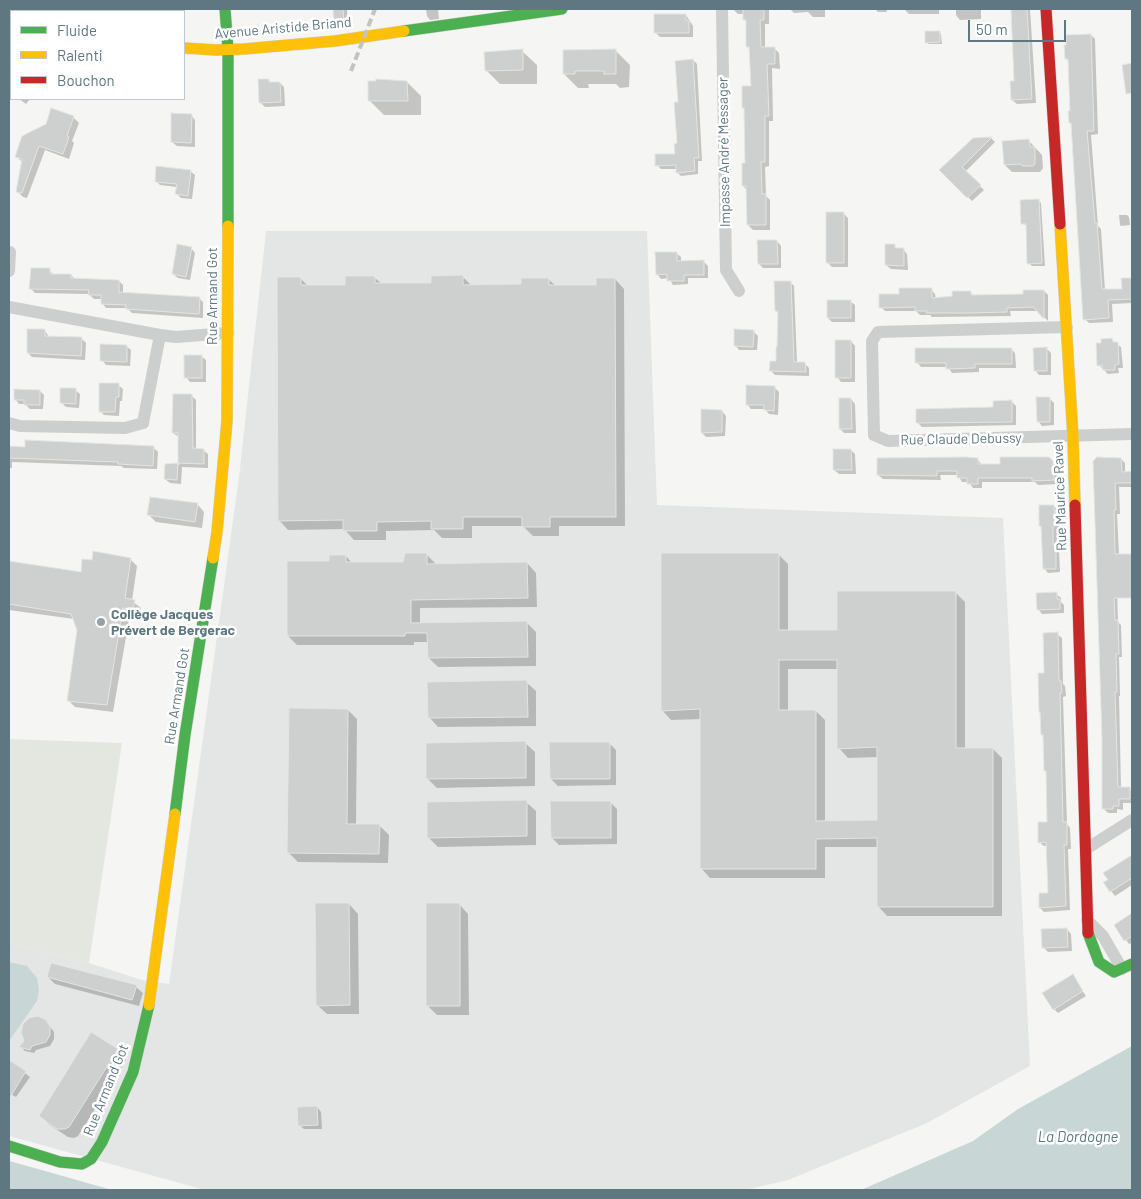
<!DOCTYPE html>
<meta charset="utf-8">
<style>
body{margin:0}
#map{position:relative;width:1141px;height:1199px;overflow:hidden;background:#f5f5f3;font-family:Barlow,sans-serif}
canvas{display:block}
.frame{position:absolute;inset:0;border:10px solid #5e7781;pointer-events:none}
.legend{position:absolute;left:10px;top:10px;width:175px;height:90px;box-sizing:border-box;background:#fff;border:1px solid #bfc9cd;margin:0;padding:6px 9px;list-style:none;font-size:15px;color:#5e7781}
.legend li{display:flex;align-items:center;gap:10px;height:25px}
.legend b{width:25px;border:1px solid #bfc9cd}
.scale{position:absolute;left:968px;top:20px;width:98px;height:22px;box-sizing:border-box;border:2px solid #5e7781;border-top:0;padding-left:6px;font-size:15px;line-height:18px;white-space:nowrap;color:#5e7781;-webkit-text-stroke:4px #fff;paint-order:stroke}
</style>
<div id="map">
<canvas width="1141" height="1199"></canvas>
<div class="frame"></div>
<ul class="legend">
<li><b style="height:6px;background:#4caf50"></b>Fluide</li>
<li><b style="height:6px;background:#ffc107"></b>Ralenti</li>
<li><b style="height:6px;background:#c62828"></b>Bouchon</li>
</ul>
<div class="scale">50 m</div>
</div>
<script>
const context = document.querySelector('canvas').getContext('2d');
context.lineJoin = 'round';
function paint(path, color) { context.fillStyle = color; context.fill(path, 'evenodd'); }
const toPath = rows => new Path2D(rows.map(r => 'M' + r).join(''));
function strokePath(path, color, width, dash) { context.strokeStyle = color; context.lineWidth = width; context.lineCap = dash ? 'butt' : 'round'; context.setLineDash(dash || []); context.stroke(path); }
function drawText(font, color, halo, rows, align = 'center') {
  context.font = font + ' Barlow,sans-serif'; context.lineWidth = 5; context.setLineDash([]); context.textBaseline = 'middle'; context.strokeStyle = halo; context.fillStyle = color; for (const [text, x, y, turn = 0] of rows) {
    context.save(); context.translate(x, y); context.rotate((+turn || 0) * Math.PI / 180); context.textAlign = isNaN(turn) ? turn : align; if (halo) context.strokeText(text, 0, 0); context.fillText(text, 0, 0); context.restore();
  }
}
paint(toPath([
 [266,231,647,231,657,505,1003,518,1030,1066,927,1123,788,1180,745,1190,205,1190,9,1136,9,943,89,963,142,980,169,984,239,477]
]), '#e4e6e6');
paint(toPath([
 [9,739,122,743,89,963,9,943]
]), '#e4e7e0');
paint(toPath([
 [9,962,27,966,37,978,39,990,37,1001,9,1041],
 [1132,1046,1132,1190,861,1190,973,1141,1018,1109],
 [9,1161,38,1169,112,1190,9,1190]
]), '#c9d6d6');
paint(toPath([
 [334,9,347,9,348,29,339,30,335,26],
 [426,9,438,9,439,19,430,20,427,16],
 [733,9,769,9,769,24,765,24,765,48,774,48,779,53,780,69,772,68,773,121,769,121,769,166,765,167,766,196,770,200,770,230,753,230,748,225,747,190,743,186,752,88,751,50,748,46,748,23,745,19,744,14,738,14],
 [790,9,825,9,825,17,813,17,808,12,794,13],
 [875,9,886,9,887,12,878,12],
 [904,9,939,9,939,14,909,14],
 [956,9,981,9,981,19,960,20,956,15],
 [1012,9,1030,9,1036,103,1017,104,1012,100,1016,82],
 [686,15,693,26,693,37,660,37,655,32],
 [939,32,941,34,942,44,928,44,927,42],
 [1091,35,1095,39,1098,134,1091,135,1098,226,1101,229,1105,291,1123,291,1123,279,1132,279,1132,303,1112,304,1113,322,1089,323,1085,319,1073,126,1070,123,1069,62,1066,58],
 [522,51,537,65,537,84,500,84,486,70],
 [616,51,630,65,629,87,620,88,616,84,588,84,589,88,578,88,564,74],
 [693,60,697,64,702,161,698,161,698,174,681,176,677,172,677,169,661,169,657,165,676,155,678,144,679,103],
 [268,80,271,83,280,83,284,87,285,106,265,107,260,102],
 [9,81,11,82,11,93,9,91],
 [407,82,421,96,421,115,384,115,370,101],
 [19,99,30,99,26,104],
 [191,115,195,120,195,147,177,146,172,142],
 [73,117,79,123,72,141,74,143,69,159,45,150,27,198,23,197,17,191,23,163,17,157],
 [991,138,995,142,965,172,984,190,972,201,941,170,974,139],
 [1029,141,1042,155,1043,168,1040,172,1012,172,1005,165],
 [190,171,195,175,192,199,181,198,177,194,177,187,160,185,156,181],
 [1038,200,1041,203,1045,266,1032,266,1029,263,1027,226,1022,223],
 [844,214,848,218,848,267,832,267,827,262],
 [1119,215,1127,215,1129,217,1130,225,1121,226,1120,225],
 [777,241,781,246,781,268,763,268,759,264],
 [894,246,898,249,903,249,907,254,908,270,891,269,886,265],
 [191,248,195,253,190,280,178,278,173,274],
 [676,253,681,257,681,262,703,261,708,266,708,278,688,278,688,284,673,285,669,278,661,279,657,274],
 [49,270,54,275,71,275,75,279,119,281,123,285,123,294,199,298,203,302,203,318,132,313,127,308,106,308,102,303,102,299,94,299,89,294,35,293,31,289],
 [463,277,472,286,522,286,548,279,556,286,598,286,615,279,624,289,625,526,559,526,559,536,533,536,523,526,472,526,472,538,442,538,434,530,386,531,386,540,354,540,344,529,288,530,279,520,300,278,308,286,346,286,375,278,382,284,432,284],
 [790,282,794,286,797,363,805,364,809,368,809,376,775,375,771,371,777,362,779,314,776,311],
 [931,289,935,294,936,299,953,298,970,292,974,296,1025,296,1044,291,1048,295,1048,321,1038,311,1010,311,1011,316,932,317,930,315,920,315,916,311,885,311,881,307,900,296],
 [850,301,855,305,855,322,832,322,828,318],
 [45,331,49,337,82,339,86,343,85,360,32,357,28,353],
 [753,331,758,336,757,350,739,350,735,345],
 [1112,340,1121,347,1123,368,1118,368,1119,373,1108,374,1099,365],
 [851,341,855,346,855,382,841,382,837,377],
 [126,346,131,350,130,366,106,365,102,360],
 [1011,349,1015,353,1016,368,979,368,979,372,952,373,948,367,921,367,917,362],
 [1047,349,1051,353,1051,375,1039,375,1035,370],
 [201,356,206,360,206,382,190,382,186,377],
 [118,385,123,389,122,401,120,401,119,416,104,415,100,411],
 [774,387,779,392,778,415,769,414,765,409,751,409,747,404],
 [75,390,80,394,79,408,66,407,61,402],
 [40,391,44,395,43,409,30,409,25,404,19,404,15,399],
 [192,396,196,400,196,450,203,450,208,454,208,468,182,467,181,484,170,483,165,479,166,465,179,465,179,437,173,433],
 [851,399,855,404,856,433,844,433,840,429],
 [1050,399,1054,403,1054,425,1042,426,1038,421],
 [1012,402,1016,406,1016,425,922,427,917,422,994,408],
 [722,411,726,416,725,436,706,437,702,433],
 [9,447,153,447,158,452,157,469,124,468,121,466,12,462,12,468,9,468],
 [851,450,855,454,856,474,839,474,834,470],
 [977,459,982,465,1001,465,1048,459,1057,467,1058,484,1038,485,1035,482,982,482,982,488,973,488,969,482,962,482,958,475,940,475,941,480,883,479,878,475],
 [1121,459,1125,463,1125,473,1132,472,1132,487,1119,487,1120,514,1117,514,1119,555,1117,587,1118,622,1121,625,1122,657,1119,657,1120,696,1119,696,1121,788,1129,788,1132,791,1132,803,1123,803,1123,810,1117,809,1117,813,1108,813,1104,809,1104,739,1094,461],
 [198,505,204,512,202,528,156,522,149,515],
 [1054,506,1058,510,1059,530,1057,530,1057,548,1059,551,1060,572,1048,573,1044,568,1043,528,1040,526],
 [778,554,788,564,788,631,839,631,955,592,965,602,965,749,993,749,1002,758,1002,916,887,916,878,906,878,847,825,847,825,878,710,878,701,868,702,719,671,720,662,710],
 [788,669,839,669,839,748,848,758,878,757,878,821,825,822,825,720,816,711,788,711],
 [427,555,436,564,527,563,536,573,537,607,420,608,420,624,526,622,536,632,536,666,438,667,429,658,429,642,414,642,414,645,297,645,288,636,330,562,346,556,352,563,404,563],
 [130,559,137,566,132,601,141,608,140,616,130,614,113,712,75,707,68,700,78,630,74,619,9,610,9,562,82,573],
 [1056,594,1061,598,1061,602,1064,605,1064,613,1042,614,1038,609],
 [1057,634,1062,638,1063,684,1065,686,1066,696,1063,697,1067,824,1070,828,1071,849,1068,849,1070,910,1044,912,1040,908,1049,894,1048,846,1044,846,1039,842,1049,824,1048,773,1045,770,1045,737,1042,735,1045,674],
 [526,682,536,691,536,726,438,727,429,717],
 [348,710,357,719,356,825,379,825,389,835,388,863,298,862,288,852],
 [525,743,535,752,535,786,437,788,427,778],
 [609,743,616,750,616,785,558,786,551,779],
 [526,802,536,811,536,845,438,847,428,837],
 [610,802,617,809,617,844,559,845,552,838],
 [1124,869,1132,882,1132,885,1115,896,1105,883],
 [349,904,358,914,359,1014,327,1014,317,1005],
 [459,904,468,914,469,1015,437,1015,428,1006],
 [1132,914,1132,943,1129,944,1115,925],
 [1067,929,1071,934,1072,951,1048,952,1043,947],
 [1072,976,1086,996,1058,1013,1054,1009],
 [48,977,136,987,143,993,139,1006,55,984],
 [46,1021,54,1032,54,1039,50,1046,36,1050,34,1053,25,1051,21,1047],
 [117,1050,126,1060,78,1136,74,1138,68,1137,50,1125,40,1116],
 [9,1061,30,1077,16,1097,9,1093],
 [317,1107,321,1112,322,1129,304,1129,299,1125]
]), '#0003');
const building = toPath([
 [333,9,343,9,344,25,334,26,333,9],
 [743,9,764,9,764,20,760,20,761,47,775,47,775,64,767,64,769,116,765,116,765,162,761,162,762,194,766,194,766,225,747,225,746,186,742,186,742,163,745,163,744,108,742,108,742,86,751,86,749,47,746,47,746,20,743,20,743,9],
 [1011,9,1027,9,1032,99,1011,100,1010,81,1014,81,1011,9],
 [654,14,686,14,686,20,689,21,689,33,654,33,654,14],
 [925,31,940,31,940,42,925,43,925,31],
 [1091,34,1094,131,1087,131,1095,223,1097,223,1102,289,1122,289,1121,278,1132,278,1132,299,1108,300,1109,318,1083,320,1071,123,1069,123,1068,111,1070,111,1068,59,1065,59,1064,45,1066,45,1066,35,1091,34],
 [523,49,523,70,485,71,484,52,523,49],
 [616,49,616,74,604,74,604,71,575,71,575,74,563,74,563,50,616,49],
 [693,59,699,158,694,158,695,171,676,173,676,165,655,166,655,154,675,154,674,144,677,143,674,102,678,102,675,61,693,59],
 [1132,63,1132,93,1126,94,1122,65,1132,63],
 [258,79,269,79,269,82,280,82,281,102,259,103,258,79],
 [376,79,407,81,408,101,368,101,368,81,376,81,376,79],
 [51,108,74,116,67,136,69,137,63,154,39,146,22,193,16,192,22,159,15,157,22,136,46,124,51,108],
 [171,113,192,114,191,143,171,142,171,113],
 [992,137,962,167,981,185,967,198,939,170,973,138,992,137],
 [1029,139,1030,147,1035,147,1035,164,1033,166,1022,166,1021,164,1004,165,1002,141,1029,139],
 [156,166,191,170,188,196,175,194,177,184,155,182,156,166],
 [1039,199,1042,263,1027,264,1026,224,1021,224,1020,200,1039,199],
 [826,212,844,212,844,263,826,263,826,212],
 [757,240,777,240,778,264,758,264,757,240],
 [177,244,192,247,186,277,172,274,177,244],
 [885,244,895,244,895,248,904,248,904,266,885,265,885,244],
 [655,252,677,252,677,261,704,260,704,275,684,275,684,281,667,281,667,274,656,275,655,252],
 [31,268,50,268,50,274,71,274,71,278,119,280,119,292,200,297,199,314,126,309,126,305,101,304,101,295,88,295,89,290,29,289,31,268],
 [463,275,463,285,521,284,521,278,549,278,549,285,596,285,596,278,615,278,616,517,550,517,550,527,522,527,522,517,463,517,463,529,431,529,431,521,377,522,377,531,343,531,343,520,278,521,277,277,301,277,301,285,345,285,345,276,375,276,375,283,431,283,431,276,463,275],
 [774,281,791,281,794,362,805,362,806,372,769,371,770,361,776,361,776,347,777,347,778,311,775,311,774,281],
 [899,288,932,288,932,298,952,296,952,291,971,291,971,295,1023,294,1023,290,1044,290,1044,319,1033,307,1007,308,1007,312,971,313,926,313,927,311,915,311,915,307,879,308,879,294,899,294,899,288],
 [827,300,851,300,851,318,827,318,827,300],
 [27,329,45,329,45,336,82,337,81,356,27,353,27,329],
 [734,329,754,330,753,347,734,346,734,329],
 [1112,338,1113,342,1118,342,1119,364,1115,365,1115,370,1103,370,1102,365,1097,366,1096,343,1101,343,1101,339,1112,338],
 [835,340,851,340,851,378,835,378,835,340],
 [100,344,127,345,127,362,100,361,100,344],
 [1047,347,1047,371,1034,371,1033,348,1047,347],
 [915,348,1012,348,1012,364,975,364,975,368,946,369,946,363,915,363,915,348],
 [184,355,202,355,202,378,184,378,184,355],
 [99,383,119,383,119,397,116,397,115,412,99,412,99,383],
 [746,385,775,386,774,411,764,410,764,405,746,405,746,385],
 [60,388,76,388,76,404,60,403,60,388],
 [14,389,40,390,40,405,24,405,24,400,14,400,14,389],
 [173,394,192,394,193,448,204,449,204,464,178,463,178,433,172,433,173,394],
 [1036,397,1050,397,1050,422,1037,422,1036,397],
 [839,398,851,398,852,429,839,429,839,398],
 [1012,400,1012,422,916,423,916,409,993,407,993,401,1012,400],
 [701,409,722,410,722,432,701,433,701,409],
 [25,440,154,446,153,466,118,464,118,462,9,458,9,446,25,447,25,440],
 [833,449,851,449,852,470,833,470,833,449],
 [966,457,978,458,978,464,1000,464,1000,457,1049,457,1053,461,1054,480,1032,481,1032,478,978,478,978,484,967,484,967,478,957,478,957,471,937,471,937,476,877,475,877,458,966,457],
 [1097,457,1121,458,1122,472,1132,471,1132,483,1115,483,1116,510,1114,510,1115,554,1132,554,1132,598,1114,598,1115,620,1118,620,1119,654,1116,654,1117,692,1115,692,1118,787,1130,787,1130,799,1119,799,1119,806,1113,806,1113,809,1102,809,1102,739,1093,461,1097,457],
 [178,463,177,480,164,479,165,464,178,463],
 [150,497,198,503,195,522,147,515,150,497],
 [1039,505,1054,505,1055,526,1053,526,1053,545,1056,545,1056,569,1043,569,1041,526,1039,526,1039,505],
 [93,551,131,558,125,598,135,600,133,610,123,608,107,705,67,701,77,630,71,614,9,604,9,561,81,572,82,559,92,560,93,551],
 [405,553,427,553,427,564,527,562,528,598,411,600,411,623,527,621,528,657,428,658,427,633,405,633,405,636,287,636,287,561,329,561,329,555,346,555,346,562,403,562,405,553],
 [661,553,779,553,779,630,837,630,837,591,956,591,956,748,993,748,993,907,877,907,877,838,816,839,816,869,700,869,700,709,661,711,661,553],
 [779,660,837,660,837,749,877,747,877,820,816,821,816,710,779,710,779,660],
 [1057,592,1057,599,1060,599,1060,609,1037,610,1036,593,1057,592],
 [1058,632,1059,681,1061,681,1062,693,1060,693,1063,822,1067,822,1067,845,1064,845,1066,906,1039,908,1039,893,1048,893,1046,842,1038,843,1038,822,1047,822,1046,771,1044,771,1043,735,1041,735,1040,712,1039,712,1038,673,1044,673,1043,633,1058,632],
 [527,680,528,717,428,718,427,682,527,680],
 [289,708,348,709,347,824,380,824,379,854,287,853,289,708],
 [526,741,526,778,426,779,426,743,526,741],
 [549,742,610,742,610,779,550,779,549,742],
 [527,800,527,836,427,838,427,802,527,800],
 [550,801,611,801,611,838,551,838,550,801],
 [1132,855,1132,878,1110,892,1103,882,1108,880,1103,873,1132,855],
 [315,903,349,903,350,1005,316,1006,315,903],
 [426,903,460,903,460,1006,426,1006,426,903],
 [1132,913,1132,936,1124,941,1114,925,1132,913],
 [1067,928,1068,947,1042,948,1041,929,1067,928],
 [51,963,137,985,132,1000,47,977,51,963],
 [1073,974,1083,991,1053,1010,1042,993,1073,974],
 [38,1016,46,1020,50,1027,50,1035,46,1042,32,1046,30,1050,19,1047,24,1041,21,1032,23,1024,29,1018,38,1016],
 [91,1032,118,1049,69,1127,65,1129,57,1129,39,1116,91,1032],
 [9,1060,26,1071,9,1099,9,1060],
 [317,1106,318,1125,298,1126,297,1107,317,1106]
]);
paint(building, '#cdd0cf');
strokePath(building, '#e4e4e3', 1);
const fast = toPath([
 [225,9,228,49,228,226],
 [9,10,13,11],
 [404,31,562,9],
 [175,814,185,735,213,558],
 [1088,933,1099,962,1114,972,1132,964],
 [9,1146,60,1162,82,1164,91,1159,102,1142,133,1072,149,1005]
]);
const slow = toPath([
 [184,48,216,50,244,49,335,41,404,31],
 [1060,224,1073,437,1075,505],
 [213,558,217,532,227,421,228,226],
 [149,1005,175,814]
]);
const jam = toPath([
 [1046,9,1060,224],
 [1075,505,1088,933]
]);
strokePath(fast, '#d0d2d2', 12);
strokePath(slow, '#d0d2d2', 12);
strokePath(jam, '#d0d2d2', 12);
strokePath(toPath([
 [722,9,726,270,739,291],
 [9,271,10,252],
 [9,307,160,335,176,337,228,333],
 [1067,327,878,332,872,341,874,435,888,441,1132,434],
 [9,423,20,426,125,428,143,423,160,335],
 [1086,849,1132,820],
 [1087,920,1103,936,1122,969]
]), '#cdcece', 12);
strokePath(fast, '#4caf50', 11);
strokePath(slow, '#ffc107', 11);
strokePath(jam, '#c62828', 11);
strokePath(toPath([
 [351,71,375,9]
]), '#c2c4c4', 4, [8, 4]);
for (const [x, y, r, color] of [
 [101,622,5,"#93a3a9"]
]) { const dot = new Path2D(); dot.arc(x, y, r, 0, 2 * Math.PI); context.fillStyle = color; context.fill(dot); strokePath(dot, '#fff', 2); }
drawText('14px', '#5e7781', '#fff', [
 ["Avenue Aristide Briand",283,28,-5],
 ["Impasse André Messager",724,152,-91],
 ["Rue Armand Got",212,296,-90],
 ["Rue Claude Debussy",961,439,-1],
 ["Rue Maurice Ravel",1060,496,-92],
 ["Rue Armand Got",177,696,-81],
 ["Rue Armand Got",106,1090,-68]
]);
drawText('bold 14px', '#5e7781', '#fff', [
 ["Collège Jacques",111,614],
 ["Prévert de Bergerac",111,630]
], 'left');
drawText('italic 15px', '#59787c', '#fff', [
 ["La Dordogne",1078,1137]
]);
</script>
